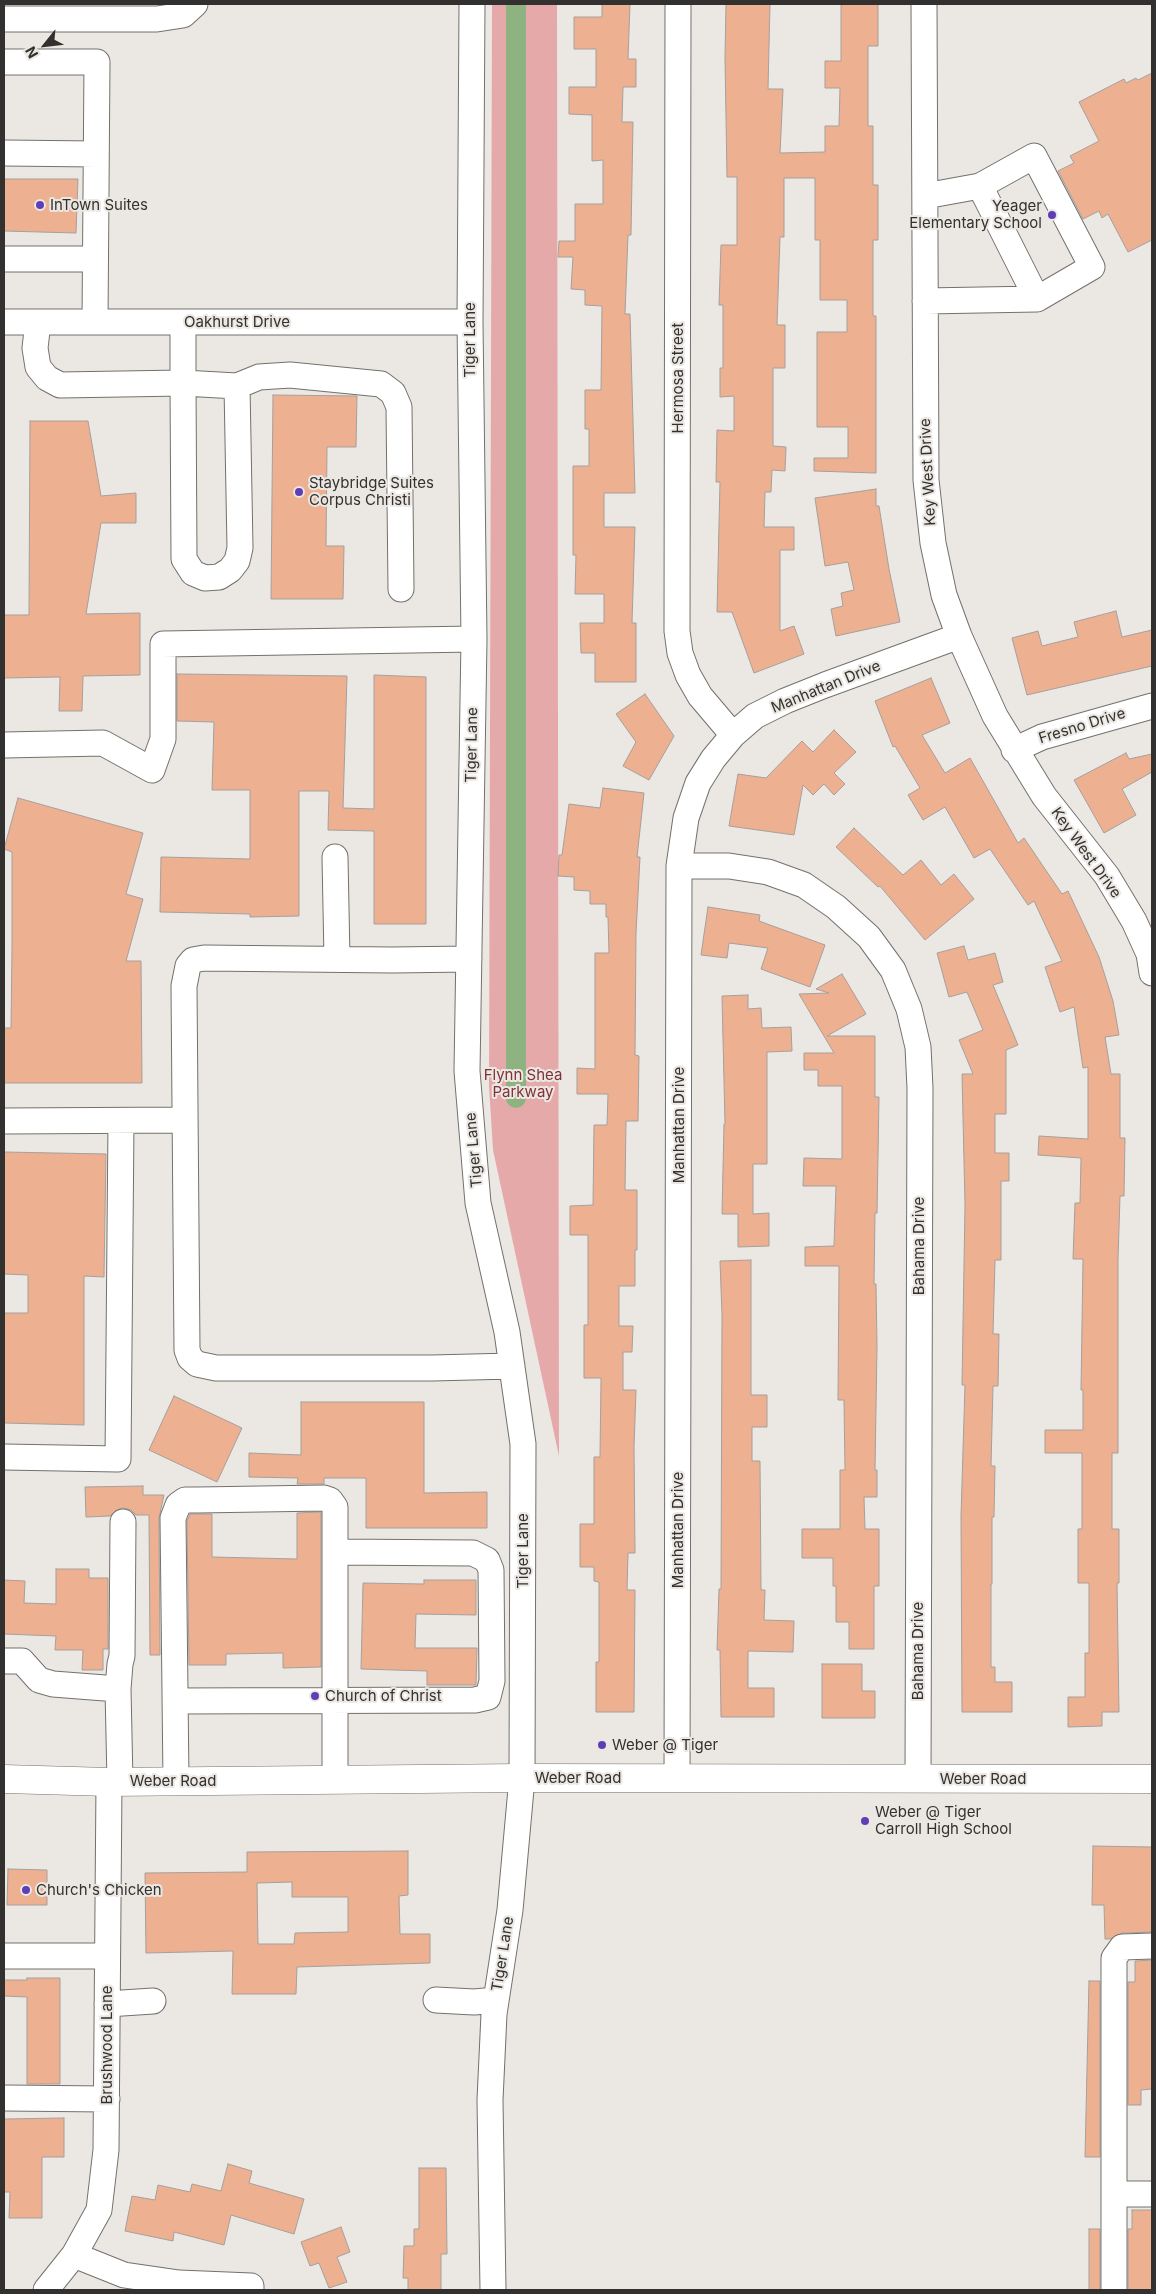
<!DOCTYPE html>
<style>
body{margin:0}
#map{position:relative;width:1156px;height:2294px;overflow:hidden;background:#ebe7e2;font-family:Inter,sans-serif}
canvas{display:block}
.frame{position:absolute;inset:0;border:5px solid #33312f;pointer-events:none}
.north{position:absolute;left:20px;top:20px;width:50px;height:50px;-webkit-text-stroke:4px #ebe7e2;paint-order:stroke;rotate:241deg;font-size:14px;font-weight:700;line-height:20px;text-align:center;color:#33312f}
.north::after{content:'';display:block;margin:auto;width:18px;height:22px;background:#33312f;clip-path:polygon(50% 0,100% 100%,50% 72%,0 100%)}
</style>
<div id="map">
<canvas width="1156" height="2294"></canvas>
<div class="frame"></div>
<div class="north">N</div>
</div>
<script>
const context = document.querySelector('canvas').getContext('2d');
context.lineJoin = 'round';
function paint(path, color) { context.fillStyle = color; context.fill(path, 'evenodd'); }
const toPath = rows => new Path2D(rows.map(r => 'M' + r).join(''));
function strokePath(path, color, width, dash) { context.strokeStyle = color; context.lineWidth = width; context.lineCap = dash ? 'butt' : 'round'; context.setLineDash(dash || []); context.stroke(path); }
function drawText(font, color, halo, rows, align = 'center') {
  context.font = font + ' Inter,sans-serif'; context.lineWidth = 4; context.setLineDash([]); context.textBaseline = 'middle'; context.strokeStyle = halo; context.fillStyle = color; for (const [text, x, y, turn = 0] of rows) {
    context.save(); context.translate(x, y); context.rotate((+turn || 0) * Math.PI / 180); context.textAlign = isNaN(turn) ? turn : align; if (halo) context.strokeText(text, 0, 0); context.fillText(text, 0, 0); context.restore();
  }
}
paint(toPath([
 [492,4,557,4,559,1456,493,1150,489,1086]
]), '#e5a9a9');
strokePath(toPath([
 [516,1098,516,4]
]), '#8eb380', 20);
const building = toPath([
 [602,4,630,4,628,59,636,59,636,87,623,87,622,122,633,122,631,235,628,235,625,314,630,314,635,493,604,493,604,527,635,527,632,623,636,623,636,682,595,682,595,653,581,653,580,623,604,623,604,594,575,594,576,555,573,555,573,466,589,466,589,429,585,429,585,390,601,390,602,306,585,305,585,290,571,289,573,257,558,257,559,241,575,241,575,204,603,204,603,160,592,161,592,115,569,114,569,87,596,87,596,49,574,49,574,17,602,17,602,4],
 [726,4,770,4,768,89,783,89,780,153,825,152,825,126,839,126,840,88,825,88,825,61,841,61,841,4,878,4,878,46,868,46,868,126,873,126,873,185,878,185,878,240,873,240,873,316,876,316,876,473,814,471,814,458,848,458,848,427,817,427,817,332,847,332,847,300,820,300,820,240,815,240,815,178,784,178,784,237,780,237,777,325,785,325,785,368,773,368,773,446,786,447,785,471,772,470,771,492,765,492,764,527,794,527,794,550,780,550,780,631,794,626,804,654,754,673,732,612,717,612,720,482,716,482,717,430,734,431,734,396,720,397,720,368,723,368,723,305,719,305,721,245,737,245,737,177,727,177,725,58,726,4],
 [1152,73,1152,240,1128,252,1108,214,1102,218,1099,211,1083,219,1058,171,1074,163,1070,156,1099,141,1079,102,1124,79,1126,83,1136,78,1138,80,1152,73],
 [4,179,78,179,76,233,4,231,4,179],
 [273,395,357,396,356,447,327,447,326,546,344,546,343,599,271,599,273,395],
 [30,421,88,421,101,496,136,493,136,523,101,523,86,614,140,613,140,675,83,676,82,711,59,711,60,677,4,678,4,615,29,615,30,421],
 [876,489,876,506,879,506,889,569,900,622,836,636,831,609,843,606,841,593,854,590,848,562,825,566,815,498,876,489],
 [1116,611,1122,637,1152,630,1152,666,1027,695,1012,638,1038,631,1042,646,1078,637,1074,622,1116,611],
 [177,674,347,676,343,808,374,809,374,675,426,677,426,924,374,924,374,831,328,830,329,791,299,791,299,916,250,917,250,914,160,912,161,857,250,859,250,790,212,790,214,722,177,721,177,674],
 [931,678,950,723,922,735,945,773,970,758,1018,843,1024,838,1062,894,1068,891,1099,957,1113,1001,1119,1035,1105,1037,1111,1074,1120,1074,1120,1138,1125,1138,1124,1196,1120,1196,1118,1260,1118,1453,1112,1453,1112,1529,1119,1529,1119,1583,1117,1583,1119,1712,1102,1712,1102,1726,1068,1727,1068,1697,1085,1697,1085,1653,1089,1653,1089,1583,1078,1583,1078,1529,1082,1529,1082,1453,1045,1453,1045,1430,1083,1430,1083,1390,1081,1390,1083,1259,1073,1259,1075,1203,1080,1203,1081,1158,1038,1155,1039,1136,1088,1139,1088,1067,1083,1068,1074,1007,1060,1012,1045,967,1062,961,1034,901,1028,905,990,849,974,858,945,807,923,820,908,795,920,788,895,746,893,747,875,701,931,678],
 [645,694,674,736,649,780,623,766,636,742,616,714,645,694],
 [834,730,856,752,834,773,845,784,834,795,824,784,813,795,803,785,794,835,729,826,738,774,766,778,802,741,813,752,834,730],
 [1126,753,1129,759,1152,754,1152,772,1122,789,1136,815,1104,833,1074,780,1126,753],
 [603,788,644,793,637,857,640,857,636,933,635,1055,639,1056,638,1121,626,1121,625,1190,637,1190,637,1250,635,1250,635,1286,619,1286,619,1326,633,1326,632,1352,623,1352,623,1390,636,1390,634,1447,635,1553,628,1553,627,1590,635,1590,634,1712,596,1712,596,1662,599,1662,599,1582,594,1581,594,1567,580,1567,580,1524,594,1524,594,1457,600,1457,601,1378,584,1378,584,1325,588,1325,588,1235,570,1235,570,1206,593,1205,594,1125,607,1125,608,1094,577,1094,577,1068,595,1069,595,953,609,953,608,917,606,917,606,904,590,904,590,891,574,890,574,877,558,876,559,855,562,855,569,804,600,808,603,788],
 [18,798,143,833,126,894,143,899,126,961,141,961,142,1083,4,1083,4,1028,11,1028,12,947,12,852,4,849,18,798],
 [854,828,903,875,921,860,941,885,954,874,974,899,925,940,880,886,878,887,836,847,854,828],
 [708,907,760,915,759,921,825,945,810,987,761,969,768,948,729,943,727,958,701,955,708,907],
 [964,946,968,960,995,953,1003,982,993,985,1018,1045,1006,1050,1006,1114,995,1114,995,1153,1009,1153,1009,1181,1001,1181,1001,1260,995,1260,993,1334,999,1334,998,1386,993,1386,991,1466,995,1466,994,1517,992,1517,992,1584,991,1584,991,1667,995,1667,995,1682,1012,1682,1012,1712,962,1712,961,1516,965,1385,962,1385,965,1205,962,1074,973,1074,959,1040,983,1030,967,992,949,997,937,953,964,946],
 [842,974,866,1014,827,1036,875,1036,875,1097,879,1097,877,1213,875,1213,874,1284,876,1284,877,1346,875,1470,877,1470,877,1497,864,1497,865,1529,879,1529,879,1586,874,1586,874,1649,849,1649,849,1622,836,1622,836,1586,833,1586,833,1558,802,1558,802,1529,840,1529,840,1470,845,1470,844,1400,838,1400,839,1266,805,1266,805,1247,834,1246,836,1186,803,1186,804,1158,842,1159,842,1086,818,1086,818,1070,804,1070,804,1053,834,1053,799,994,829,993,816,989,842,974],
 [748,995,748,1009,761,1008,762,1028,791,1027,792,1051,767,1052,767,1164,753,1164,753,1214,769,1213,769,1246,738,1247,738,1214,722,1214,724,1124,725,1124,722,996,748,995],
 [4,1152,106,1154,104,1277,84,1276,84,1425,4,1423,4,1313,28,1313,28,1275,4,1274,4,1152],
 [751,1260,751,1395,767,1395,767,1427,752,1427,752,1461,760,1461,761,1590,765,1590,764,1620,794,1621,793,1652,748,1651,748,1688,774,1688,774,1717,721,1717,720,1650,717,1650,719,1589,721,1589,722,1315,720,1261,751,1260],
 [174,1396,242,1428,217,1482,149,1450,174,1396],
 [301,1402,424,1402,424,1493,487,1492,487,1528,366,1528,366,1478,324,1478,324,1484,297,1484,298,1478,249,1477,249,1453,301,1455,301,1402],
 [143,1486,143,1495,164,1495,159,1518,160,1655,150,1655,149,1515,136,1515,131,1510,123,1508,116,1510,110,1516,86,1517,85,1487,143,1486],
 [321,1512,321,1667,283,1668,283,1653,226,1654,226,1665,189,1665,187,1521,190,1514,212,1514,212,1557,297,1559,297,1513,321,1512],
 [56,1569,89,1569,89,1578,108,1578,108,1649,103,1649,103,1670,82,1670,83,1650,55,1650,56,1636,4,1634,4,1580,25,1581,24,1603,56,1604,56,1569],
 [424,1580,476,1580,476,1615,416,1614,415,1648,477,1648,476,1685,427,1685,427,1671,361,1669,363,1583,424,1584,424,1580],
 [822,1664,862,1664,862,1691,875,1691,875,1718,822,1718,822,1664],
 [1093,1846,1152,1847,1152,1932,1122,1933,1110,1939,1105,1939,1104,1905,1092,1905,1093,1846],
 [408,1851,408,1895,399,1896,400,1934,430,1934,430,1963,297,1967,296,1994,232,1994,233,1951,146,1953,145,1873,247,1872,247,1852,408,1851],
 [292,1882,292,1897,348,1897,348,1932,295,1933,294,1944,258,1944,257,1883,292,1882],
 [8,1869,47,1870,47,1905,7,1905,8,1869],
 [1152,1960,1152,2089,1141,2090,1141,2105,1128,2105,1128,1982,1135,1982,1135,1961,1152,1960],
 [27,1978,60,1978,60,2084,27,2084,27,1997,4,1996,4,1980,27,1980,27,1978],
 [1089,1981,1100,1981,1100,2157,1085,2157,1089,1981],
 [64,2118,64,2157,42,2157,42,2218,9,2218,10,2192,4,2192,4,2119,64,2118],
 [228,2164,252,2171,249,2183,304,2199,294,2234,231,2215,224,2245,174,2232,173,2241,125,2231,132,2196,155,2200,158,2185,190,2192,192,2184,221,2191,228,2164],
 [419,2168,446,2168,447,2254,441,2254,441,2290,408,2290,408,2278,403,2278,404,2246,414,2246,414,2229,419,2229,419,2168],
 [1132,2210,1152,2210,1152,2290,1128,2290,1128,2229,1132,2229,1132,2210],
 [341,2227,350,2252,337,2257,347,2282,329,2288,319,2263,310,2266,301,2242,341,2227],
 [1089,2229,1100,2229,1100,2290,1089,2290,1089,2229]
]);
paint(building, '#edb091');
strokePath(building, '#a69f9c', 1);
const minor = toPath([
 [472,4,470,322,474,639,467,1071,478,1203,507,1332,523,1444,522,1778,510,1910,494,2014,490,2100,493,2290],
 [678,4,677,631,680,653,688,675,700,696,733,735],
 [924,4,926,480,933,543,944,595,959,636,995,716,1044,796,1107,876,1134,921,1149,954,1152,973],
 [4,19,157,19,183,15,195,4],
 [4,62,97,62,95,322],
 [4,153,96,154],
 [980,186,1037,299],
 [925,196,980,186,1034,156,1092,267,1037,299,925,301],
 [4,259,95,259],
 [4,322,470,322],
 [38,322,35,348,38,367,47,378,60,385,183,383,184,559,193,573,205,578,219,577,230,570,237,561,240,548,237,386],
 [183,322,183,383,237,386,259,377,290,375,381,384,393,393,399,407,401,589],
 [4,745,103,743,152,770,163,739,163,644,474,639],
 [1014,750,1042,737,1152,706],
 [335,857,337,959],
 [679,866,729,866,768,872,804,885,836,907,869,937,893,970,909,1009,918,1047,920,1088,918,1778],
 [469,959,392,960,204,958,193,960,188,966,184,986,187,1350,190,1358,197,1364,216,1368,432,1368,512,1366],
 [4,1121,185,1120],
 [4,1457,118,1459,121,1121],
 [4,1661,22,1661,39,1680,53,1684,118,1689],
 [175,1701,475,1700,488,1697,492,1681,491,1570,487,1560,473,1553,336,1552],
 [677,1778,679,866,686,818,698,783,713,759,733,735,755,716,785,701,825,685,959,636],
 [176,1781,173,1518,178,1505,185,1500,198,1500,324,1498,330,1500,335,1507,335,1780],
 [120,1782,118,1689,120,1664,122,1656,123,1522],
 [1152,1946,1122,1947,1114,1958,1114,2194,1152,2194],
 [4,1956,107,1956],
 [436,2000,474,2002,496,2000],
 [107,2004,153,2001],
 [4,2098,107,2099],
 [1114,2194,1114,2290],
 [74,2255,124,2275,179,2283,251,2286,251,2290],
 [46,2290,74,2255,99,2210,106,2150,109,1782]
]);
const major = toPath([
 [4,1779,109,1782,522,1778,1152,1779]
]);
strokePath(minor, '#74716c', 27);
strokePath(major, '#74716c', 29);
strokePath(minor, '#fff', 25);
strokePath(major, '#fff', 28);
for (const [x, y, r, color] of [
 [40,205,5,"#5e3eb7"],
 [1052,215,5,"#5e3eb7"],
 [299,492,5,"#5e3eb7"],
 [315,1696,5,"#5e3eb7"],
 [602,1745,5,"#5e3eb7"],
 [865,1821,5,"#5e3eb7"],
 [26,1890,5,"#5e3eb7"]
]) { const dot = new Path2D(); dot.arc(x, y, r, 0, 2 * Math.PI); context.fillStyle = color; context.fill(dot); strokePath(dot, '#ebe7e2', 2); }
drawText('15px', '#33312f', '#ebe7e2', [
 ["InTown Suites",50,205],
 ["Yeager",1042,206,"right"],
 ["Elementary School",1042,223,"right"],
 ["Staybridge Suites",309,483],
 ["Corpus Christi",309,500],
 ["Church of Christ",325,1696],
 ["Weber @ Tiger",612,1745],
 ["Weber @ Tiger",875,1812],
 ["Carroll High School",875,1829],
 ["Church's Chicken",36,1890]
], 'left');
drawText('15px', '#33312f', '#ebe7e2', [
 ["Oakhurst Drive",237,322],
 ["Tiger Lane",470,340,-90],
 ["Hermosa Street",678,378,-90],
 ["Key West Drive",928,472,-93],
 ["Manhattan Drive",826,687,-22],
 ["Fresno Drive",1082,726,-17],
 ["Tiger Lane",472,745,-89],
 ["Key West Drive",1086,853,54],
 ["Manhattan Drive",679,1125,-90],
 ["Tiger Lane",474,1150,-95],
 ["Bahama Drive",919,1246,-90],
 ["Manhattan Drive",678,1530,-90],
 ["Tiger Lane",523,1551,-90],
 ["Bahama Drive",918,1651,-90],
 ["Weber Road",578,1778],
 ["Weber Road",983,1779],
 ["Weber Road",173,1781],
 ["Tiger Lane",503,1954,-81],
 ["Brushwood Lane",107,2045,-90]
]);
drawText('15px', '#823137', '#ebe7e2', [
 ["Flynn Shea",523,1075],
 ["Parkway",523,1092]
]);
</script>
